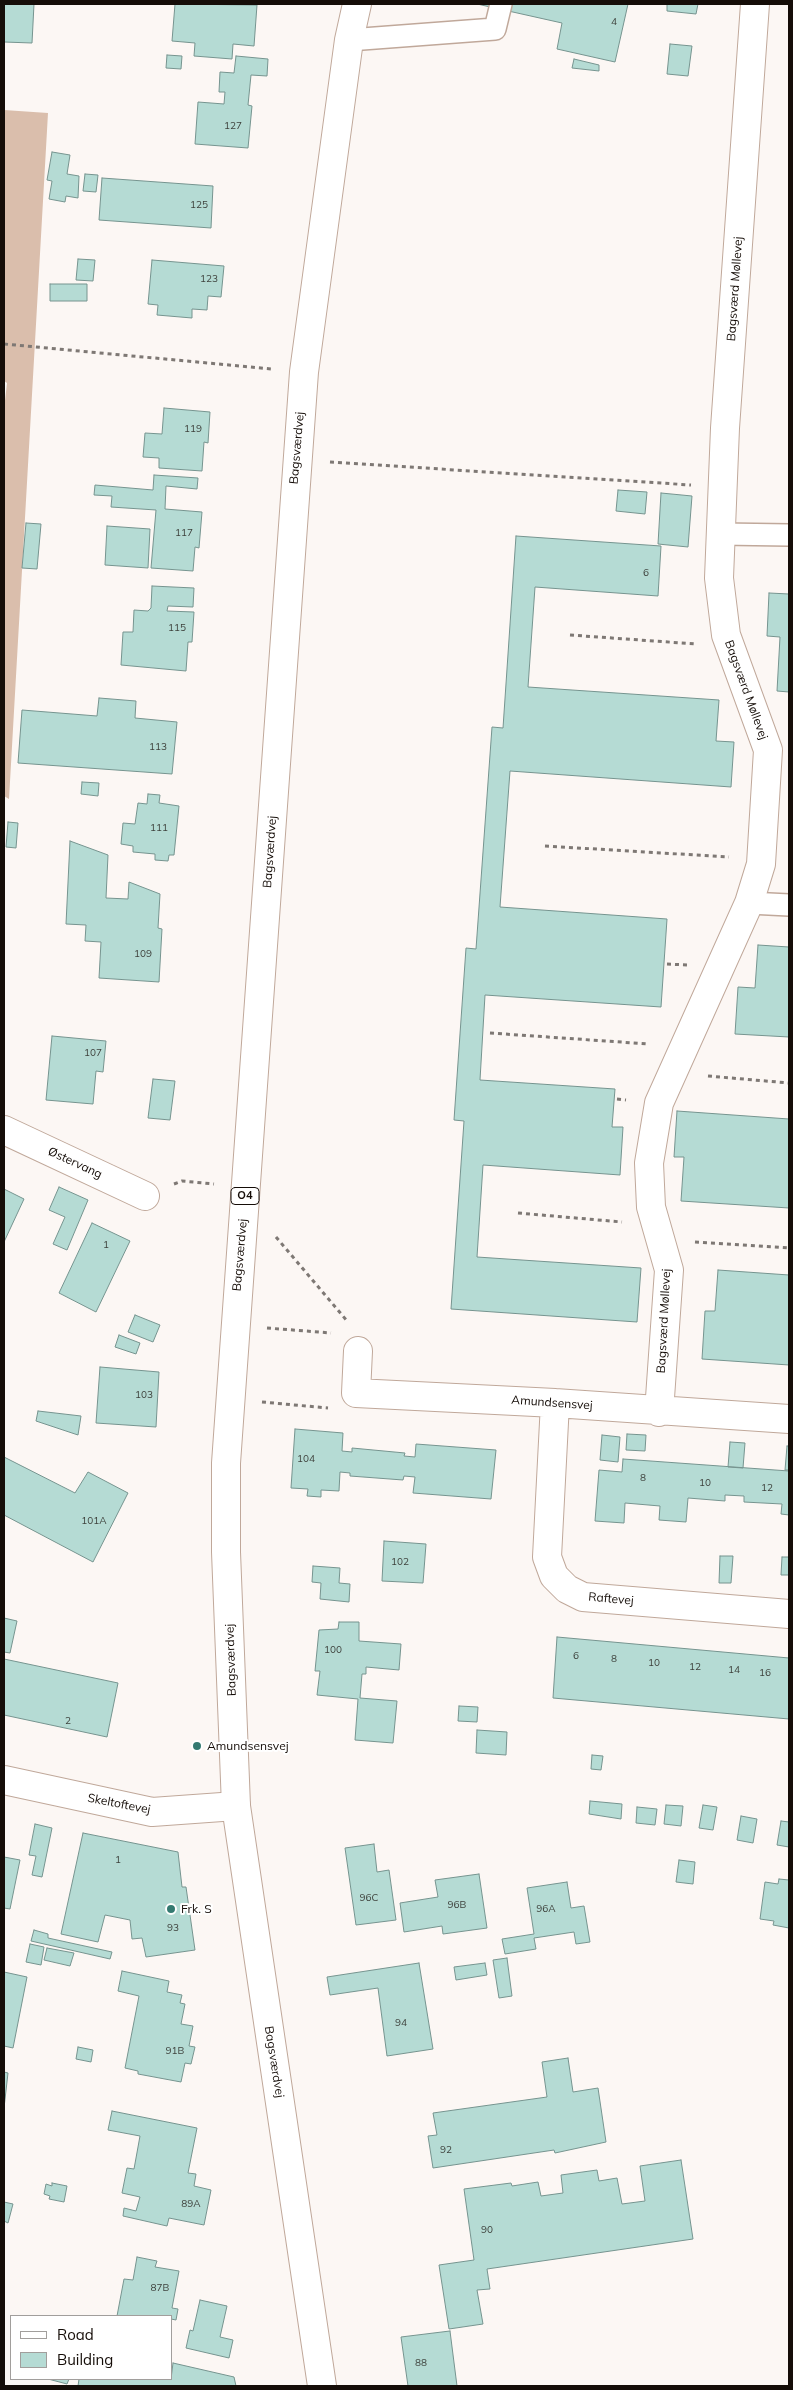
<!DOCTYPE html>
<meta charset="utf-8">
<style>
body{margin:0}
#map{position:relative;width:793px;height:2390px;overflow:hidden;background:#fcf7f4;font-family:Mulish,sans-serif}
canvas{display:block}
.frame{position:absolute;inset:0;border:5px solid #150d08;pointer-events:none}
.legend{position:absolute;left:10px;top:2315px;width:162px;height:65px;box-sizing:border-box;background:#fff;border:1px solid #a19e9c;margin:0;padding:6px 9px;list-style:none;font-size:15px;color:#150d08}
.legend li{display:flex;align-items:center;gap:10px;height:25px}
.legend b{width:25px;border:1px solid #a19e9c}
</style>
<div id="map">
<canvas width="793" height="2390"></canvas>
<div class="frame"></div>
<ul class="legend">
<li><b style="height:6px;background:#fff"></b>Road</li>
<li><b style="height:14px;background:#b5dbd4"></b>Building</li>
</ul>
</div>
<script>
const context = document.querySelector('canvas').getContext('2d');
context.lineJoin = 'round';
function paint(path, color) { context.fillStyle = color; context.fill(path, 'evenodd'); }
const toPath = rows => new Path2D(rows.map(r => 'M' + r).join(''));
function strokePath(path, color, width, dash) { context.strokeStyle = color; context.lineWidth = width; context.lineCap = dash ? 'butt' : 'round'; context.setLineDash(dash || []); context.stroke(path); }
function drawText(font, color, halo, rows, align = 'center') {
  context.font = font + ' Mulish,sans-serif'; context.lineWidth = 4; context.setLineDash([]); context.textBaseline = 'middle'; context.strokeStyle = halo; context.fillStyle = color; for (const [text, x, y, turn = 0] of rows) {
    context.save(); context.translate(x, y); context.rotate((+turn || 0) * Math.PI / 180); context.textAlign = isNaN(turn) ? turn : align; if (halo) context.strokeText(text, 0, 0); context.fillText(text, 0, 0); context.restore();
  }
}
paint(toPath([
 [4,110,48,113,9,799,4,796,4,409,7,383,4,381]
]), '#dabeac');
const building = toPath([
 [4,4,34,4,32,43,4,42,4,4],
 [175,4,257,5,254,46,233,44,232,59,194,56,195,43,172,41,175,4],
 [477,4,628,4,615,62,557,49,562,23,477,4],
 [667,4,698,4,696,14,667,11,667,4],
 [670,44,692,46,688,76,667,74,670,44],
 [167,55,182,56,181,69,166,68,167,55],
 [236,56,268,59,267,76,251,75,248,105,252,106,248,148,195,144,198,102,224,104,225,92,219,92,220,72,234,73,236,56],
 [574,59,599,65,599,71,572,68,574,59],
 [52,152,70,155,67,174,79,176,78,198,66,196,65,202,49,199,52,181,47,180,52,152],
 [85,174,98,175,96,192,83,191,85,174],
 [102,178,213,186,211,228,99,220,102,178],
 [78,259,95,260,93,281,76,280,78,259],
 [152,260,224,266,221,297,208,296,207,310,192,309,192,318,157,315,158,305,148,304,152,260],
 [50,284,87,284,87,301,50,301,50,284],
 [164,408,210,412,208,443,204,442,202,471,159,468,159,458,143,457,145,433,162,434,164,408],
 [154,475,198,478,197,489,166,486,165,509,202,512,199,548,195,547,193,571,151,568,156,510,111,507,112,496,94,495,95,485,153,490,154,475],
 [618,490,647,492,645,514,616,511,618,490],
 [661,493,692,496,688,547,658,544,661,493],
 [26,523,41,524,37,569,22,568,26,523],
 [107,526,150,529,148,568,105,565,107,526],
 [516,536,661,546,658,596,535,587,528,687,719,700,716,741,734,742,731,787,510,771,500,907,667,919,661,1007,485,995,480,1080,615,1089,612,1127,623,1127,620,1175,483,1165,477,1257,641,1268,637,1322,451,1309,464,1121,454,1120,466,948,476,949,492,727,503,728,516,536],
 [152,586,194,588,193,607,168,606,167,611,194,612,192,642,188,642,186,671,121,665,123,632,133,632,134,610,148,611,151,608,152,586],
 [769,593,789,594,789,692,777,691,780,637,767,636,769,593],
 [99,698,136,701,135,718,177,722,172,774,18,763,22,710,97,716,99,698],
 [82,782,99,783,98,796,81,794,82,782],
 [148,794,160,795,159,803,179,806,174,855,169,855,168,861,155,860,155,854,133,852,133,846,121,844,123,823,135,824,138,803,147,804,148,794],
 [8,822,18,823,16,848,6,847,8,822],
 [70,841,108,855,106,898,128,899,129,882,160,894,158,928,162,929,159,982,99,978,101,942,85,941,86,925,66,924,70,841],
 [758,945,789,947,789,1037,735,1034,738,987,755,988,758,945],
 [52,1036,106,1041,103,1072,96,1071,93,1104,46,1100,52,1036],
 [153,1079,175,1081,170,1120,148,1118,153,1079],
 [677,1111,789,1119,789,1208,681,1201,684,1157,674,1157,677,1111],
 [59,1187,88,1200,67,1250,53,1244,65,1217,49,1210,59,1187],
 [4,1189,24,1199,4,1242,4,1189],
 [92,1223,130,1241,96,1312,59,1293,92,1223],
 [718,1270,789,1275,789,1365,702,1359,705,1311,715,1311,718,1270],
 [135,1315,160,1325,153,1342,128,1332,135,1315],
 [119,1335,140,1343,136,1354,115,1347,119,1335],
 [100,1367,159,1372,156,1427,96,1423,100,1367],
 [38,1411,81,1416,78,1435,36,1421,38,1411],
 [295,1429,343,1433,342,1451,352,1452,352,1448,405,1453,404,1456,415,1457,416,1444,496,1450,491,1499,413,1493,415,1477,404,1476,403,1480,350,1476,350,1473,340,1472,339,1491,321,1490,321,1497,307,1496,308,1489,291,1488,295,1429],
 [627,1434,646,1435,645,1451,626,1450,627,1434],
 [602,1435,620,1437,618,1462,600,1460,602,1435],
 [730,1442,745,1443,743,1468,728,1467,730,1442],
 [787,1446,789,1446,789,1470,785,1470,787,1446],
 [4,1457,75,1493,88,1472,128,1493,93,1562,4,1515,4,1457],
 [623,1459,789,1471,789,1515,781,1514,782,1504,744,1502,744,1496,725,1495,725,1501,688,1498,686,1522,659,1520,660,1506,625,1503,624,1523,595,1521,599,1470,622,1472,623,1459],
 [384,1541,426,1544,423,1583,382,1581,384,1541],
 [720,1556,733,1556,731,1583,719,1583,720,1556],
 [782,1557,789,1557,789,1575,781,1575,782,1557],
 [313,1566,340,1568,339,1583,350,1584,349,1602,320,1599,321,1583,312,1582,313,1566],
 [4,1618,17,1621,10,1653,4,1652,4,1618],
 [339,1622,359,1622,359,1641,401,1644,399,1670,366,1667,366,1674,362,1674,360,1698,397,1701,393,1743,355,1740,358,1699,317,1695,320,1671,315,1671,319,1630,338,1629,339,1622],
 [557,1637,789,1658,789,1719,553,1698,557,1637],
 [4,1659,118,1683,107,1737,4,1715,4,1659],
 [459,1706,478,1707,477,1722,458,1721,459,1706],
 [477,1730,507,1732,506,1755,476,1753,477,1730],
 [592,1755,603,1756,601,1770,591,1769,592,1755],
 [590,1801,622,1804,621,1819,589,1814,590,1801],
 [666,1805,683,1806,681,1826,664,1824,666,1805],
 [703,1805,717,1807,713,1830,699,1828,703,1805],
 [637,1807,657,1809,655,1825,636,1823,637,1807],
 [741,1816,757,1819,753,1843,737,1840,741,1816],
 [781,1821,789,1822,789,1847,777,1845,781,1821],
 [35,1824,52,1828,42,1877,32,1875,36,1856,29,1855,35,1824],
 [83,1833,178,1852,182,1887,186,1887,195,1950,146,1957,142,1938,132,1939,130,1920,105,1915,98,1942,61,1934,83,1833],
 [374,1844,377,1872,389,1870,396,1920,356,1925,345,1848,374,1844],
 [4,1857,20,1860,10,1909,4,1908,4,1857],
 [679,1860,695,1862,693,1884,676,1882,679,1860],
 [479,1874,487,1928,443,1934,442,1926,404,1932,400,1903,438,1897,435,1880,479,1874],
 [779,1879,789,1880,789,1928,773,1925,774,1921,760,1919,765,1882,778,1884,779,1879],
 [567,1882,571,1908,584,1906,590,1942,576,1944,574,1932,534,1938,536,1949,505,1954,502,1939,534,1934,527,1888,567,1882],
 [34,1930,48,1934,48,1938,112,1952,110,1959,31,1941,34,1930],
 [30,1944,44,1947,41,1965,26,1962,30,1944],
 [47,1948,74,1953,70,1966,44,1960,47,1948],
 [507,1958,512,1996,499,1998,493,1960,507,1958],
 [419,1963,433,2049,387,2056,378,1988,330,1995,327,1977,419,1963],
 [485,1963,487,1975,456,1980,454,1967,485,1963],
 [122,1971,169,1981,167,1992,182,1995,180,2003,185,2004,181,2024,193,2026,189,2046,195,2047,191,2064,185,2063,181,2082,138,2074,138,2071,125,2068,139,1996,118,1991,122,1971],
 [4,1972,27,1977,13,2048,4,2046,4,1972],
 [78,2047,93,2050,91,2062,76,2059,78,2047],
 [568,2058,573,2092,598,2088,606,2142,555,2153,554,2150,433,2168,428,2136,437,2135,433,2113,547,2097,542,2062,568,2058],
 [4,2072,8,2073,4,2108,4,2072],
 [112,2111,197,2128,188,2173,196,2174,194,2186,211,2190,204,2225,169,2218,167,2226,123,2216,124,2208,136,2211,140,2197,122,2193,127,2168,134,2169,140,2136,108,2130,112,2111],
 [681,2160,693,2239,487,2269,490,2289,477,2290,483,2324,449,2329,439,2265,474,2260,464,2189,511,2183,512,2186,538,2182,541,2196,563,2193,561,2175,597,2170,599,2181,617,2178,622,2204,645,2201,640,2166,681,2160],
 [52,2183,67,2186,64,2202,49,2199,50,2196,44,2194,46,2184,52,2186,52,2183],
 [4,2202,13,2204,8,2223,4,2221,4,2202],
 [137,2257,157,2261,155,2267,179,2271,172,2308,178,2309,176,2320,171,2319,171,2316,117,2316,124,2279,133,2280,137,2257],
 [200,2300,227,2306,220,2337,233,2340,229,2358,186,2348,190,2330,193,2331,200,2300],
 [450,2331,457,2386,408,2386,401,2337,450,2331],
 [173,2363,234,2377,236,2386,78,2386,79,2379,171,2379,173,2363],
 [48,2379,69,2379,67,2384,48,2379]
]);
paint(building, '#b5dbd4');
strokePath(building, '#76948f', 1);
const lane = toPath([
 [349,40,495,29,501,4],
 [721,534,789,535],
 [749,903,789,905]
]);
const street = toPath([
 [4,1130,145,1196],
 [358,1351,356,1393,555,1403,789,1419],
 [555,1403,547,1557,554,1576,567,1589,583,1597,789,1614],
 [659,1412,669,1270,651,1207,649,1163,659,1103,749,903,761,864,768,750,726,635,719,578,725,428,755,4],
 [4,1780,152,1812,236,1806]
]);
const primary = toPath([
 [322,2386,236,1806,226,1552,226,1463,304,372,349,40,357,4]
]);
strokePath(lane, '#c0a89a', 24);
strokePath(street, '#c0a89a', 30);
strokePath(primary, '#c0a89a', 30);
strokePath(toPath([
 [4,344,272,369],
 [330,462,691,485],
 [570,635,696,644],
 [545,846,729,857],
 [667,964,687,965],
 [490,1033,649,1044],
 [708,1076,789,1083],
 [617,1099,626,1100],
 [174,1184,182,1181,214,1184],
 [518,1213,622,1222],
 [276,1237,348,1322],
 [695,1242,789,1248],
 [267,1328,331,1333],
 [262,1402,328,1408]
]), '#7e7874', 3, [4, 4]);
strokePath(lane, '#fff', 21);
strokePath(street, '#fff', 28);
strokePath(primary, '#fff', 28);
for (const [x, y, r, color] of [
 [197,1746,5,"#347a71"],
 [171,1909,5,"#347a71"]
]) { const dot = new Path2D(); dot.arc(x, y, r, 0, 2 * Math.PI); context.fillStyle = color; context.fill(dot); strokePath(dot, '#fff', 2); }
drawText('10px', '#3d403b', null, [
 ["4",614,22],
 ["127",233,126],
 ["125",199,205],
 ["123",209,279],
 ["119",193,429],
 ["117",184,533],
 ["6",646,573],
 ["115",177,628],
 ["113",158,747],
 ["111",159,828],
 ["109",143,954],
 ["107",93,1053],
 ["1",106,1245],
 ["103",144,1395],
 ["104",306,1459],
 ["8",643,1478],
 ["10",705,1483],
 ["12",767,1488],
 ["101A",94,1521],
 ["102",400,1562],
 ["100",333,1650],
 ["6",576,1656],
 ["8",614,1659],
 ["10",654,1663],
 ["12",695,1667],
 ["14",734,1670],
 ["16",765,1673],
 ["2",68,1721],
 ["1",118,1860],
 ["96C",369,1898],
 ["96B",457,1905],
 ["96A",546,1909],
 ["93",173,1928],
 ["94",401,2023],
 ["91B",175,2051],
 ["92",446,2150],
 ["89A",191,2204],
 ["90",487,2230],
 ["87B",160,2288],
 ["88",421,2363]
]);
for (const [x, y, w] of [
 [245,1196,28]
]) { const box = new Path2D(); box.roundRect(x - w / 2, y - 8.5, w, 17, 4); context.fillStyle = '#fff'; context.fill(box); strokePath(box, '#150d08', 1); }
drawText('bold 11px', '#150d08', null, [
 ["O4",245,1196]
]);
drawText('12px', '#150d08', '#fff', [
 ["Bagsværd Møllevej",735,289,-86],
 ["Bagsværdvej",297,448,-85],
 ["Bagsværd Møllevej",746,690,70],
 ["Bagsværdvej",270,852,-86],
 ["Østervang",75,1163,25],
 ["Bagsværdvej",240,1255,-85],
 ["Bagsværd Møllevej",664,1321,-87],
 ["Amundsensvej",552,1403,4],
 ["Raftevej",611,1599,5],
 ["Bagsværdvej",231,1660,-92],
 ["Skeltoftevej",119,1804,11],
 ["Bagsværdvej",274,2062,81]
]);
drawText('12px', '#150d08', '#fff', [
 ["Amundsensvej",207,1746],
 ["Frk. S",181,1909]
], 'left');
</script>
